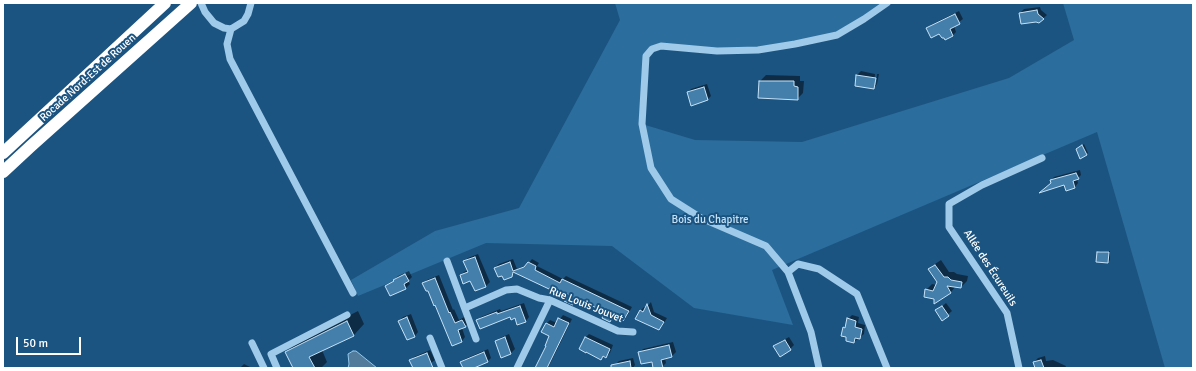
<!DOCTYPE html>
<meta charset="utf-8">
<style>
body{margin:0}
#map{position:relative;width:1196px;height:371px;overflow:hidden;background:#1c5481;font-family:Signika,sans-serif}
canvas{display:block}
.frame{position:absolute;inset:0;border:4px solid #fff;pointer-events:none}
.scale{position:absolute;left:16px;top:337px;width:65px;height:18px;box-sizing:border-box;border:2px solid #fff;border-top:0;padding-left:5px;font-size:12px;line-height:14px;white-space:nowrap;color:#fff;-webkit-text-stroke:3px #1c5481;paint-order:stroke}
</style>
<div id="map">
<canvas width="1196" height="371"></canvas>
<div class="frame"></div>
<div class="scale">50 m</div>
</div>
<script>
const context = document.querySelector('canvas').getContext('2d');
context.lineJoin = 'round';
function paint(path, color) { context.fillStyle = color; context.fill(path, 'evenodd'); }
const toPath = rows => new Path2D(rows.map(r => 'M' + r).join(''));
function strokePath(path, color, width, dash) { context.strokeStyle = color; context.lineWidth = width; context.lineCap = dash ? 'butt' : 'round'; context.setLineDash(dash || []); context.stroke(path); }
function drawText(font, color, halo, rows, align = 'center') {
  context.font = font + ' Signika,sans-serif'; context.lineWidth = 4; context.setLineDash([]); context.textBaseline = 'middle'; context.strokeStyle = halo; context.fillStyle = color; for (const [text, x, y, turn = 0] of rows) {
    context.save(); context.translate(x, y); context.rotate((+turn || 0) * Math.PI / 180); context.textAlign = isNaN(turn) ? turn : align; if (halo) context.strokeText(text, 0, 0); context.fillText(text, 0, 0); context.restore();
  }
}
paint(toPath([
 [615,3,887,3,837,35,758,50,661,46,646,56,642,124,695,140,802,142,1009,78,1074,40,1063,3,1193,3,1193,368,1165,368,1097,132,772,270,793,325,694,308,612,246,486,243,358,296,351,280,435,231,519,208,620,20]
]), '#2b6d9d');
const water = toPath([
 [353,351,356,351,377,368,348,368,349,364,348,354,353,351]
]);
paint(water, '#517a9b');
strokePath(water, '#93c7eb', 1);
paint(toPath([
 [1040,7,1041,10,1047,15,1039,22,1020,13,1024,9],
 [959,11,963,19,954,26,956,32,953,35,945,39,940,33,928,29,931,25],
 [861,71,875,74,874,85,876,85,877,74,879,74,877,84,874,88,856,85,857,75],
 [766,75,800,76,800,81,804,81,803,93,797,99,760,81],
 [707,84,711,96,708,99,692,104,688,92,691,89],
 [1084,144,1088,153,1086,154,1077,149],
 [1080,170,1081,175,1077,179,1078,183,1075,187,1067,189,1065,184,1052,183,1051,180,1054,177],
 [1100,251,1110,251,1110,260,1108,262,1098,253],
 [478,254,490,282,486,286,475,290,471,279,461,275,464,272,468,270,465,261,468,258],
 [513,259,517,269,527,265,532,259,539,263,537,266,563,279,566,276,632,307,627,316,623,319,614,315,610,321,606,311,577,298,572,304,569,294,552,285,549,288,515,272,511,276,495,268,499,264],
 [941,260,949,272,954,272,957,274,968,276,967,281,961,287,956,286,951,292,935,302,935,298,926,290,932,284,937,285,938,282,929,269,935,264],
 [409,271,412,277,408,281,410,284,406,288,391,295,386,287,398,276],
 [439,275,453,310,454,309,459,320,466,316,469,323,462,328,465,337,462,341,452,345,428,289,423,284,427,280],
 [651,302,654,312,667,318,662,326,659,329,641,310,644,307,646,308],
 [524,303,529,317,526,321,518,324,515,317,511,316,478,320,481,317,500,309,501,311],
 [946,303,952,311,943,319,937,311],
 [358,311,364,324,354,335,322,350,327,362,321,368,292,368,291,367,293,365,287,352,297,342],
 [411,314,418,332,415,336,399,321,403,317],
 [563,315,572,319,548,368,536,368,550,336,546,324,550,320,557,323],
 [852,315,859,317,858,323,865,325,864,334,854,342,847,336,844,328,847,324,848,319],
 [509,334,515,349,511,353,502,356,496,342,500,338],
 [589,334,613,345,610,353,606,357,604,356,601,359,580,349,586,337],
 [789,337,794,345,790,349,775,346,778,343],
 [673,342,676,352,672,356,665,358,666,363,662,367,654,368,652,361,639,353,643,349],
 [488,349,491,358,487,362,471,368,464,368,461,362,465,359],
 [430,350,435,360,424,368,413,368,411,360,414,357],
 [1045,356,1046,361,1053,360,1066,366,1065,368,1036,368,1034,362,1038,358],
 [633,358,635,365,633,368,616,368,615,365,619,361],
 [244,364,252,368,240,368]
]), '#0007');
const building = toPath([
 [1037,10,1038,14,1044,19,1039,23,1036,22,1021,24,1019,13,1037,10],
 [955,14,960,24,950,29,953,36,945,40,944,38,942,38,939,34,931,38,926,28,955,14],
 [856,75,876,78,874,89,855,86,856,75],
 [759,81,794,81,794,86,798,87,798,100,758,98,759,81],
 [704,87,708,100,691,106,687,92,704,87],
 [1082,145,1087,155,1080,159,1076,149,1082,145],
 [1076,173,1079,179,1073,181,1075,188,1066,191,1064,185,1039,193,1051,183,1050,180,1076,173],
 [1097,252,1109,252,1108,263,1096,262,1097,252],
 [475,257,486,287,475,291,470,281,463,284,460,275,468,272,463,261,475,257],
 [510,262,513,271,524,267,528,262,536,266,535,270,560,283,562,279,629,311,623,321,613,316,610,322,602,318,605,312,576,298,573,305,564,301,568,294,551,286,549,289,513,272,512,277,504,280,502,276,498,277,494,268,510,262],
 [935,265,944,277,948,277,951,280,962,282,961,288,947,286,951,293,934,304,934,299,924,297,925,289,933,291,937,282,928,269,935,265],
 [405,274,409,281,404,284,406,289,390,296,385,286,394,281,393,280,405,274],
 [435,278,449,313,450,312,455,323,462,320,466,327,458,330,462,342,452,346,435,305,434,306,428,291,426,291,422,283,435,278],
 [647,304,651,315,664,322,659,330,635,319,640,310,643,312,647,304],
 [520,306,526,322,517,325,515,318,511,320,510,317,480,329,476,320,497,312,497,314,520,306],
 [942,306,949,316,942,321,935,310,942,306],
 [407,317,415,337,407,340,398,321,407,317],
 [558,318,569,323,547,368,535,368,546,346,545,346,549,336,541,332,546,323,554,327,558,318],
 [847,318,856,321,855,327,862,329,860,339,855,338,854,343,846,341,846,337,841,336,843,327,845,328,847,318],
 [347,321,354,336,309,357,315,368,293,368,285,352,347,321],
 [505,337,511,354,501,358,495,341,505,337],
 [585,337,610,349,606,358,603,356,601,360,586,352,586,353,579,349,585,337],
 [785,340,791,350,780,357,773,346,785,340],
 [669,345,672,357,661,360,663,368,653,368,652,362,641,364,638,352,669,345],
 [484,352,488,362,474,368,463,368,460,362,484,352],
 [427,353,433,368,413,368,409,360,427,353],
 [1041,360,1044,368,1035,368,1033,362,1041,360],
 [630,361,631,368,611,368,611,365,630,361]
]);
paint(building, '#447fab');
strokePath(building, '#c5e2f7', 1);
strokePath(toPath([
 [201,3,205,12,214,23,224,28,231,29,244,21,248,14,251,3],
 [231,29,227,44,230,59,353,293],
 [447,261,476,339],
 [788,272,798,264,819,269,857,294,887,368],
 [465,308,506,290,517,289,539,298,550,300,618,331,633,332],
 [430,338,442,368],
 [252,343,264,368],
 [277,368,271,354,347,315],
 [517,368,550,300],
 [819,368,811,332,788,272,766,246,701,218,671,199,651,168,642,124,646,56,652,49,661,46,717,51,758,50,795,44,837,35,864,19,887,3],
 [1019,368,1007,313,949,227,949,204,982,185,1042,158]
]), '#a0cae9', 7);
strokePath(toPath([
 [3,153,165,3],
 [3,172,31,146,191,3]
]), '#fff', 12);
drawText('11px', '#fff', '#1c5481', [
 ["Rocade Nord-Est de Rouen",88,78,-42],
 ["Allée des Écureuils",990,268,57],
 ["Rue Louis Jouvet",586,305,22]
]);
drawText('11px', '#c5e2f7', '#1c5481', [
 ["Bois du Chapitre",710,220]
]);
</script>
